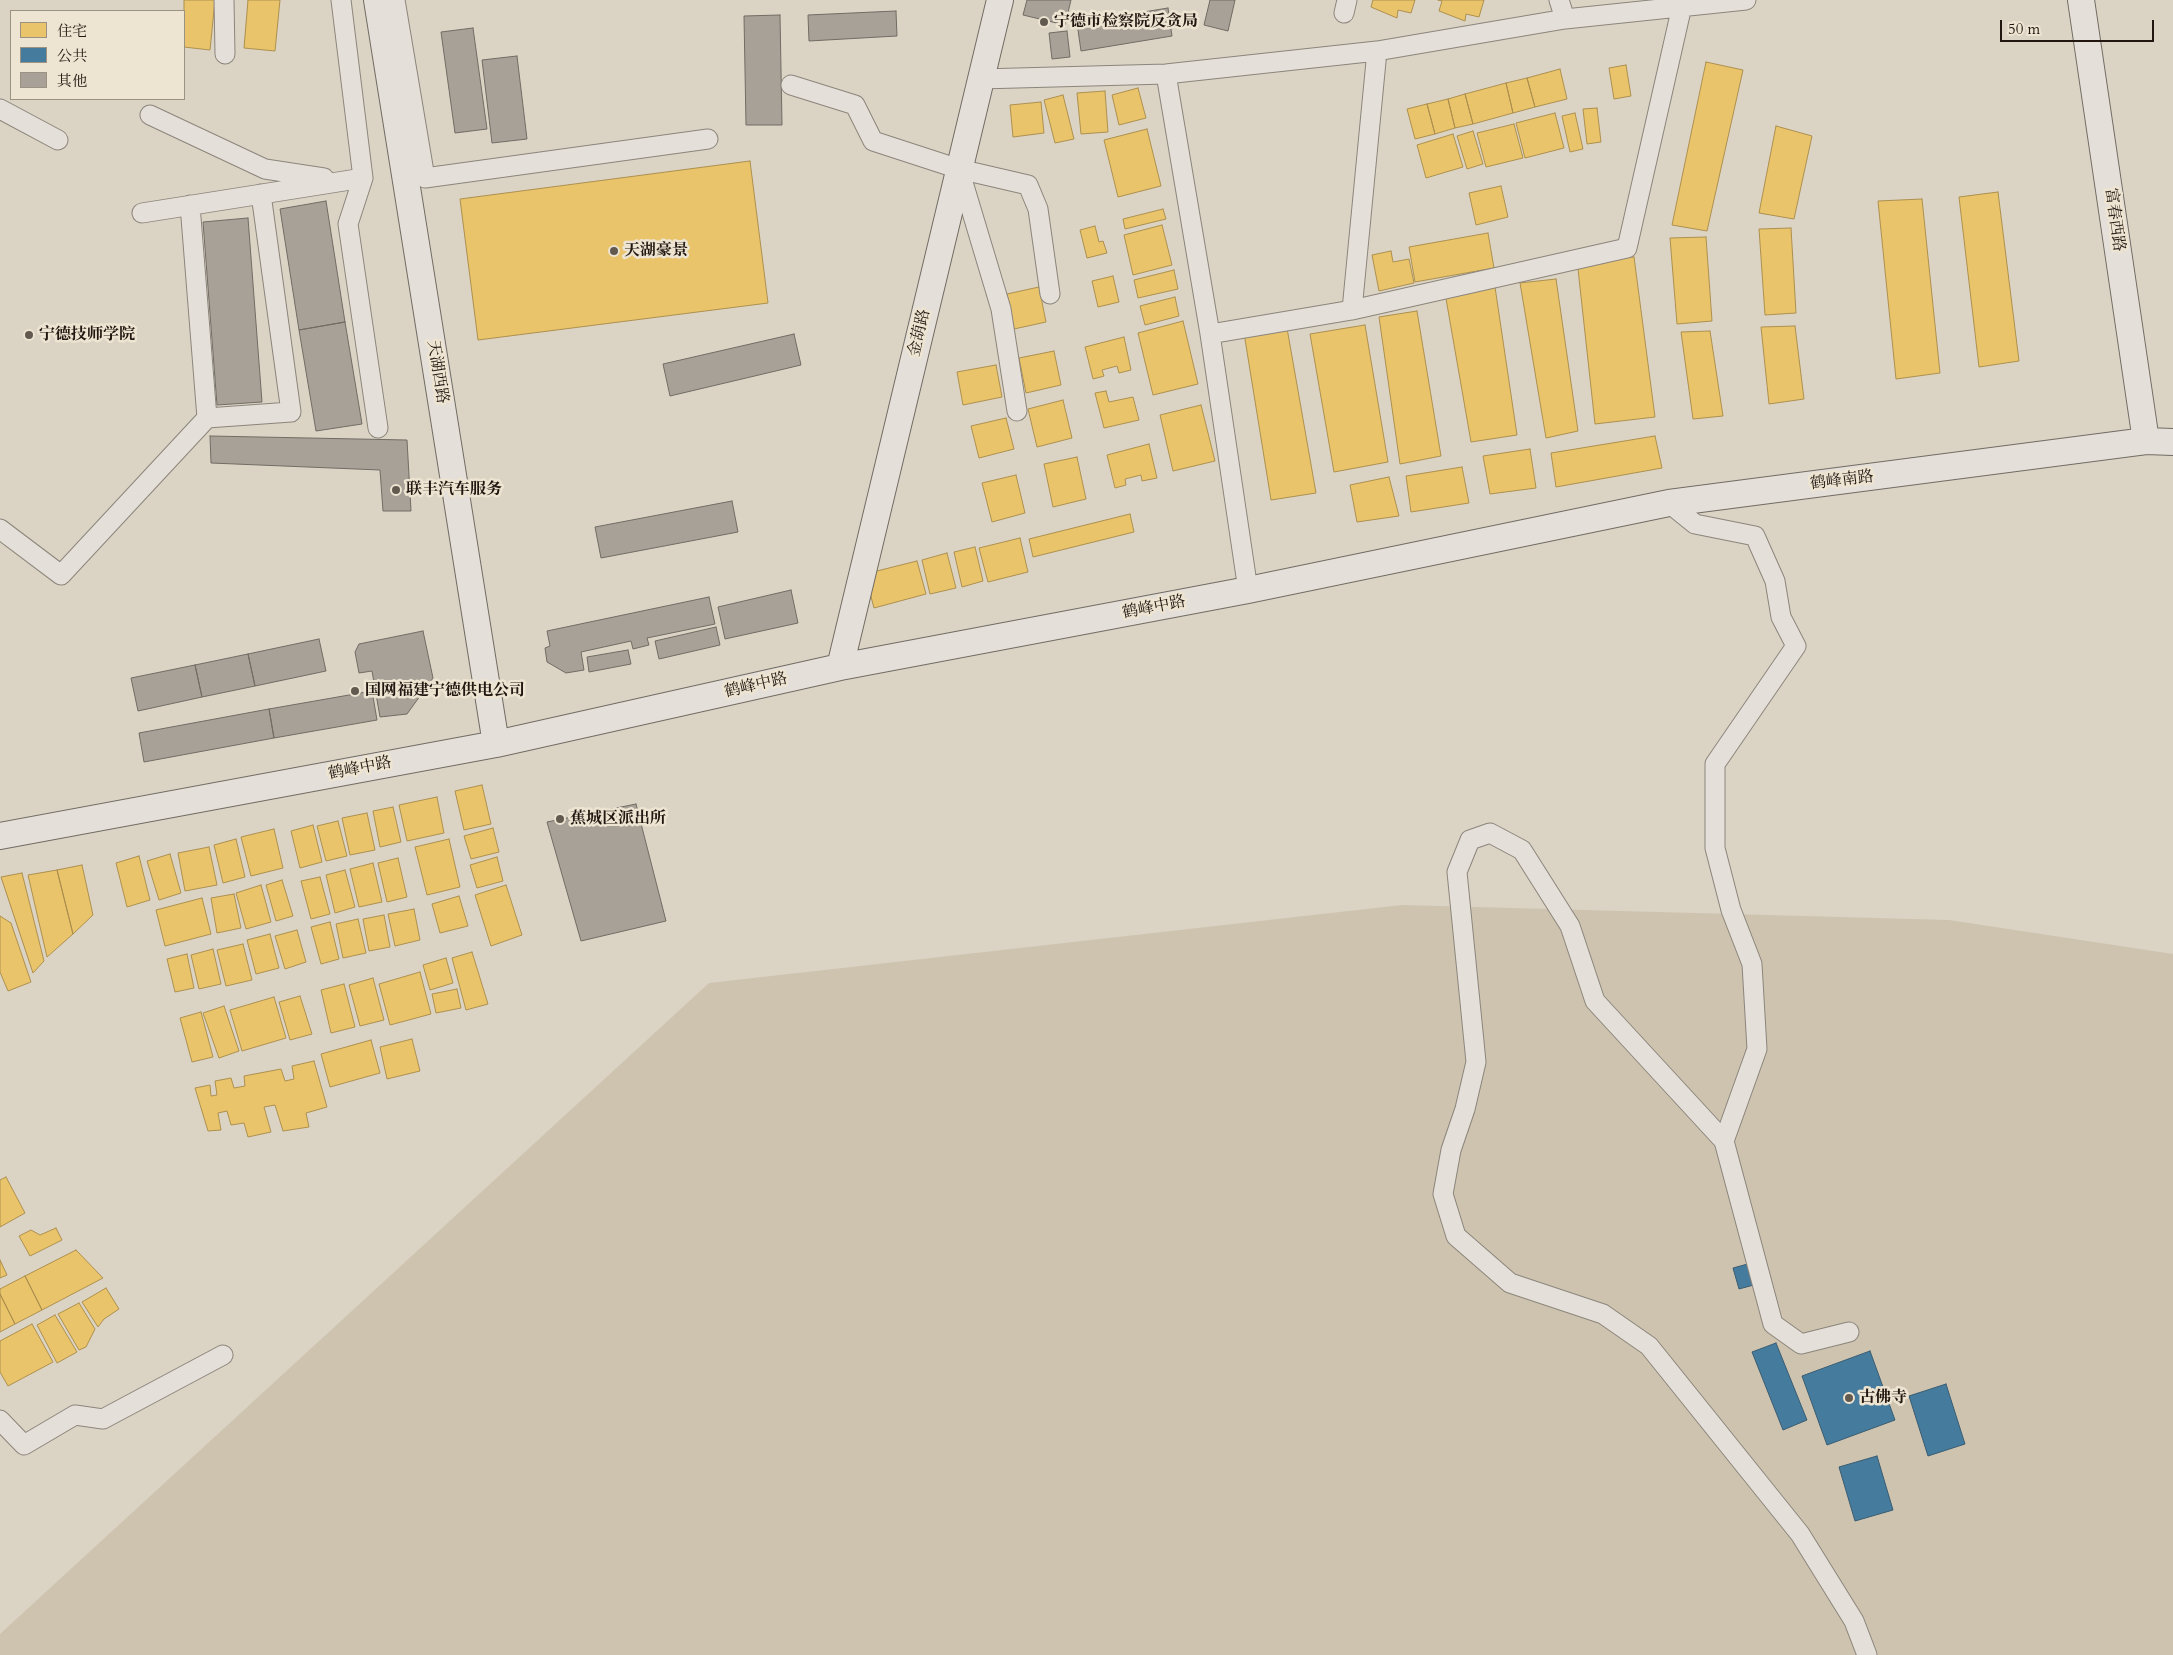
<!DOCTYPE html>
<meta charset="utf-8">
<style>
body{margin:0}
#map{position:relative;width:2173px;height:1655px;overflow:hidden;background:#dbd3c4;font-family:Cardo,"Noto Serif SC",serif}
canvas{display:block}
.legend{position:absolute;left:10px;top:10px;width:175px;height:90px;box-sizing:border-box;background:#eee4d2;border:1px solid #9c9284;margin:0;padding:6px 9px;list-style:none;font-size:15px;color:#211710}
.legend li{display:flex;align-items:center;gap:10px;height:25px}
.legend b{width:25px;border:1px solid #9c9284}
.scale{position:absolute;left:2000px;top:20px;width:154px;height:22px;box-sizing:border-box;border:2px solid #211710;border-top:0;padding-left:6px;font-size:15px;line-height:18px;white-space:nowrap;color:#211710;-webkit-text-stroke:4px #eee4d2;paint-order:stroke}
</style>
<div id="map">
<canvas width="2173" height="1655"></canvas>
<ul class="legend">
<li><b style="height:14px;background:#e9c46a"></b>住宅</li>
<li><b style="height:14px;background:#457b9d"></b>公共</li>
<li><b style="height:14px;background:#a7a197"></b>其他</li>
</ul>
<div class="scale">50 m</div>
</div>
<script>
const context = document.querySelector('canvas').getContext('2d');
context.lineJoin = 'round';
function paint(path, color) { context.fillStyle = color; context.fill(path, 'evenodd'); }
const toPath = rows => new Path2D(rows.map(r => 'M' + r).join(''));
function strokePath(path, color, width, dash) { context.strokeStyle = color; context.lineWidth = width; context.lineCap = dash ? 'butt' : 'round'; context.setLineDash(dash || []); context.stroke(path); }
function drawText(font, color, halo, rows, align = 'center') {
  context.font = font + ' Cardo,"Noto Serif SC",serif'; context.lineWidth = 5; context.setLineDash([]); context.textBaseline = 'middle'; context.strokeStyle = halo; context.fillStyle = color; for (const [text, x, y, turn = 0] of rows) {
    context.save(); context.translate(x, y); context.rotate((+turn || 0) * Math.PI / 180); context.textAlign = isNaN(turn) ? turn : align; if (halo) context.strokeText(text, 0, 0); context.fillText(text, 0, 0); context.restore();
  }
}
paint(toPath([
 [1402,905,1949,920,2173,954,2173,1655,0,1655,0,1634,709,983]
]), '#cec3af');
const homes = toPath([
 [184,0,215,0,210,50,184,47,184,0],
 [248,0,280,0,275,51,244,48,248,0],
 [1373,0,1415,0,1411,13,1398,10,1397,18,1371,7,1373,0],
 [1438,0,1484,0,1479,17,1466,14,1465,21,1439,11,1442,1,1438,0],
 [1706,62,1743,70,1707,231,1672,225,1706,62],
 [1626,65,1631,96,1614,99,1609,68,1626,65],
 [1560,69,1567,99,1535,107,1527,78,1560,69],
 [1527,78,1535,107,1513,113,1506,83,1527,78],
 [1506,83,1513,113,1473,124,1465,94,1506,83],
 [1138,88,1146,118,1119,125,1112,95,1138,88],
 [1105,91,1108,132,1081,134,1077,93,1105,91],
 [1465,94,1473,124,1455,128,1448,99,1465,94],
 [1063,95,1074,139,1055,143,1044,100,1063,95],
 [1448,99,1455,128,1435,134,1427,104,1448,99],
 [1041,102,1044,133,1013,137,1010,105,1041,102],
 [1427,104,1435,134,1415,139,1407,109,1427,104],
 [1597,108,1601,142,1587,144,1583,109,1597,108],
 [1555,113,1564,148,1525,158,1516,123,1555,113],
 [1575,113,1583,149,1570,152,1562,116,1575,113],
 [1514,124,1523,158,1486,167,1477,133,1514,124],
 [1776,126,1812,136,1794,219,1759,213,1776,126],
 [1147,129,1161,186,1118,197,1104,140,1147,129],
 [1473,131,1483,164,1467,169,1457,136,1473,131],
 [1453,134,1463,167,1426,178,1417,145,1453,134],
 [750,161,768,303,478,340,460,199,750,161],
 [1501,186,1508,217,1476,225,1469,193,1501,186],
 [1998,192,2019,361,1979,367,1959,197,1998,192],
 [1922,199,1940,373,1896,379,1878,201,1922,199],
 [1163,209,1166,219,1125,229,1123,219,1163,209],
 [1162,225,1172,265,1133,275,1124,235,1162,225],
 [1095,226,1099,242,1103,241,1107,253,1087,258,1080,230,1095,226],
 [1791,228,1796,313,1765,315,1759,229,1791,228],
 [1488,233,1494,268,1415,282,1409,247,1488,233],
 [1706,237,1712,321,1677,324,1670,238,1706,237],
 [1391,251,1393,262,1409,259,1414,283,1379,291,1372,255,1391,251],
 [1634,257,1655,417,1595,424,1577,260,1634,257],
 [1174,270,1178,289,1138,298,1134,280,1174,270],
 [1113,276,1119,302,1098,307,1092,281,1113,276],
 [1556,279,1578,431,1546,438,1520,283,1556,279],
 [1039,287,1046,322,1014,329,1007,294,1039,287],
 [1495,287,1517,435,1471,442,1445,293,1495,287],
 [1175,297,1179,316,1145,325,1140,306,1175,297],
 [1417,311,1441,456,1400,464,1379,317,1417,311],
 [1183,321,1198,384,1153,395,1138,333,1183,321],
 [1365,325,1388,462,1334,472,1310,334,1365,325],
 [1795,326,1804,399,1769,404,1761,327,1795,326],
 [1287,328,1316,493,1271,500,1244,333,1287,328],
 [1710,331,1723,416,1693,419,1681,332,1710,331],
 [1124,337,1131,370,1119,373,1117,366,1102,370,1104,376,1093,379,1085,347,1124,337],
 [1054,351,1061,385,1026,393,1019,358,1054,351],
 [996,365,1002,397,963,405,957,372,996,365],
 [1106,391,1109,402,1133,397,1139,420,1104,428,1095,393,1106,391],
 [1063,400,1072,438,1037,447,1028,409,1063,400],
 [1201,405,1215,461,1173,471,1160,415,1201,405],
 [1006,418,1014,449,979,458,971,426,1006,418],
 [1655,436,1662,468,1556,487,1551,453,1655,436],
 [1149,444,1157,478,1142,481,1141,475,1125,479,1126,485,1115,488,1107,455,1149,444],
 [1530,449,1536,488,1490,494,1483,456,1530,449],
 [1077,457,1086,499,1053,507,1044,464,1077,457],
 [1462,467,1469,503,1411,512,1406,476,1462,467],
 [1016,475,1025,513,992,522,982,483,1016,475],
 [1389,477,1399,516,1357,522,1350,485,1389,477],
 [1130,514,1134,532,1033,557,1029,539,1130,514],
 [1020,538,1028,572,988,582,979,548,1020,538],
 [975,547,983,581,962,587,954,552,975,547],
 [947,553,956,588,930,594,922,560,947,553],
 [917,561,926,594,874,608,865,574,917,561],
 [482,785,491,824,464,830,455,791,482,785],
 [437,797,444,833,407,841,399,805,437,797],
 [393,807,401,842,380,847,373,811,393,807],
 [367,813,375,850,350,855,342,818,367,813],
 [338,821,347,856,326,861,317,826,338,821],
 [313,825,322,862,300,868,291,831,313,825],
 [493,828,499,852,471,859,464,836,493,828],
 [274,829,283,868,251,876,241,837,274,829],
 [236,839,245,877,223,883,214,845,236,839],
 [449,839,460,887,427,895,415,847,449,839],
 [209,847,217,885,185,891,178,853,209,847],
 [170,854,181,893,159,900,147,861,170,854],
 [139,856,150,900,127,907,116,863,139,856],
 [497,857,503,881,477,888,470,865,497,857],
 [398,858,407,897,387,902,378,863,398,858],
 [373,863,382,902,359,907,350,869,373,863],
 [82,865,93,915,73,934,57,870,82,865],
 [57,870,73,934,47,957,28,875,57,870],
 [345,870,355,907,335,913,326,875,345,870],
 [22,873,44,961,33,973,1,877,22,873],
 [320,877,330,914,311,919,301,881,320,877],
 [282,880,293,916,276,921,266,885,282,880],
 [261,885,271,922,246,929,236,893,261,885],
 [506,885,522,935,491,946,475,895,506,885],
 [234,894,241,928,217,933,211,898,234,894],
 [459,896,468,926,440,933,432,904,459,896],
 [202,898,211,934,165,946,156,910,202,898],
 [414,909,420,940,395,946,388,914,414,909],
 [384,915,390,947,369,951,363,919,384,915],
 [0,916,11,923,31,982,8,991,0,972,0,916],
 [358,919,366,953,343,958,336,924,358,919],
 [330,922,339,959,321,964,311,927,330,922],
 [297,930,306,962,285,969,275,936,297,930],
 [270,934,279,968,256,974,247,940,270,934],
 [243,944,252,980,226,986,217,950,243,944],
 [213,949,221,984,199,989,191,955,213,949],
 [472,952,488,1004,466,1010,452,958,472,952],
 [187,954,194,988,175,992,167,959,187,954],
 [446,958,453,983,430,990,423,965,446,958],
 [420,972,431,1014,390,1025,379,984,420,972],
 [373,978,384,1020,360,1026,349,985,373,978],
 [344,984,355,1027,331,1033,321,990,344,984],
 [457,989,461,1008,436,1013,432,994,457,989],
 [300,996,312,1034,290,1040,279,1002,300,996],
 [274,997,286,1038,242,1051,230,1010,274,997],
 [224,1006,239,1051,219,1058,203,1013,224,1006],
 [201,1012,213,1057,192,1062,180,1018,201,1012],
 [412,1039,420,1071,387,1079,380,1047,412,1039],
 [371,1040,380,1073,330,1087,321,1054,371,1040],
 [314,1061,327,1107,306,1113,309,1127,283,1131,275,1105,264,1107,271,1132,248,1137,244,1123,231,1125,227,1111,218,1113,221,1130,208,1131,195,1088,210,1085,211,1096,217,1095,215,1081,231,1078,234,1088,245,1086,244,1076,281,1069,285,1081,294,1079,292,1066,314,1061],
 [6,1177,25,1213,0,1227,0,1180,6,1177],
 [56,1228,62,1240,30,1256,19,1236,31,1230,40,1235,56,1228],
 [76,1250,103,1278,42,1310,25,1276,76,1250],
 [0,1260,7,1275,0,1278,0,1260],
 [25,1276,42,1310,15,1324,0,1294,0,1289,25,1276],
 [106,1288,119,1309,104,1319,98,1327,82,1302,106,1288],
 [0,1294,15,1324,0,1332,0,1294],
 [79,1303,95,1329,86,1347,79,1350,58,1314,79,1303],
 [55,1315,77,1352,57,1363,37,1325,55,1315],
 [32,1324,53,1362,8,1386,0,1372,0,1341,32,1324]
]);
paint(homes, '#e9c46a');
strokePath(homes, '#ad904f', 1);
const public = toPath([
 [1755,1262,1761,1283,1739,1289,1733,1268,1755,1262],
 [1776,1343,1807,1420,1783,1430,1752,1352,1776,1343],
 [1870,1351,1895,1420,1827,1445,1802,1376,1870,1351],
 [1946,1384,1965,1444,1928,1456,1909,1396,1946,1384],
 [1877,1456,1893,1510,1855,1521,1839,1467,1877,1456]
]);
paint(public, '#457b9d');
strokePath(public, '#3a5d73', 1);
const building = toPath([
 [1027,0,1071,0,1065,25,1023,15,1027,0],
 [1210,0,1235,0,1228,31,1204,25,1210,0],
 [1168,8,1172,36,1081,51,1077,23,1168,8],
 [896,11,897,36,809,41,808,15,896,11],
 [780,15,782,125,746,125,744,16,780,15],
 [473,28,487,129,455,133,441,32,473,28],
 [1067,31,1070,57,1052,59,1049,33,1067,31],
 [517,56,527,139,492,143,482,60,517,56],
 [326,201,345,322,299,330,280,209,326,201],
 [248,218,262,402,217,405,203,222,248,218],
 [345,322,362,424,316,431,299,330,345,322],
 [794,334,801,365,670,396,663,364,794,334],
 [210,436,407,440,411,511,383,511,380,470,211,463,210,436],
 [732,501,738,532,601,558,595,527,732,501],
 [791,590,798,623,725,639,718,607,791,590],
 [709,597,715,624,647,638,649,645,633,649,631,641,581,652,584,670,566,673,547,662,545,648,550,646,547,631,709,597],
 [716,627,720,645,659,659,655,641,716,627],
 [423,631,433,678,407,714,380,717,372,671,359,673,355,652,359,644,423,631],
 [319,639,326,671,255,686,248,654,319,639],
 [628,650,631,664,589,672,587,657,628,650],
 [248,654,255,686,202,697,195,665,248,654],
 [195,665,202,697,138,711,131,678,195,665],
 [372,691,377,720,274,738,269,709,372,691],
 [269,709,274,738,144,762,139,733,269,709],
 [636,804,666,921,581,941,547,822,636,804]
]);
paint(building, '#a7a197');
strokePath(building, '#716c64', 1);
const street = toPath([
 [224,0,225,54],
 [395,0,425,178,708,139],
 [1559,0,1565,19],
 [1344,13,1347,0],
 [1166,74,1210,334,1248,590],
 [980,79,1166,74,1377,51,1565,19,1746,0],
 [791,85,855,105,873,141,959,169],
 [0,109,58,140],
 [150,115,265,169,324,178],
 [363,178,348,224,378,428],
 [190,205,207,418,291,412,261,194],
 [142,213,363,178,341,0],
 [1352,310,1627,248,1682,6],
 [1210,334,1352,310,1377,51],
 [1017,411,1001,309,959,169,1028,185,1038,209,1050,294],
 [1669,503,1695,524,1755,536,1775,581,1781,617,1796,646,1715,764,1715,848,1731,910,1752,964,1757,1049,1724,1141,1773,1324,1801,1344,1849,1332],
 [0,529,61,575,207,418],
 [1724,1141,1595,1001,1570,926,1522,850,1490,833,1470,840,1457,872,1476,1062,1465,1109,1451,1150,1443,1194,1456,1236,1510,1283,1603,1314,1649,1346,1800,1534,1854,1621,1867,1655],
 [0,1420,24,1445,75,1415,103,1419,223,1355]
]);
const secondary = toPath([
 [377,0,496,744],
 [2081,0,2146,441],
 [840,667,1000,0],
 [0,836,496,744,840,667,1248,590,1669,503,2146,441,2173,442]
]);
strokePath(street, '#8b857c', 21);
strokePath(secondary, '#716c64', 28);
strokePath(street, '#e4dfd8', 19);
strokePath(secondary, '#e4dfd8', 26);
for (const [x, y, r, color] of [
 [1044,22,5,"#62594f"],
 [614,251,5,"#62594f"],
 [29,335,5,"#62594f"],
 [396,490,5,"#62594f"],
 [355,691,5,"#62594f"],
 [560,819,5,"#62594f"],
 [1849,1398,5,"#62594f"]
]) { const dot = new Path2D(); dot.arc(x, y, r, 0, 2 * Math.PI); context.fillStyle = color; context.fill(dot); strokePath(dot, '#eee4d2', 2); }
drawText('bold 16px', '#211710', '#eee4d2', [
 ["宁德市检察院反贪局",1054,22],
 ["天湖豪景",624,251],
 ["宁德技师学院",39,335],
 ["联丰汽车服务",406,490],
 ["国网福建宁德供电公司",365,691],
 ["蕉城区派出所",570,819],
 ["古佛寺",1859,1398]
], 'left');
drawText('16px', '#211710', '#eee4d2', [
 ["富春西路",2114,220,82],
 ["金葫路",920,333,-77],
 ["天湖西路",437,372,81],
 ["鹤峰南路",1842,481,-7],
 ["鹤峰中路",1154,608,-11],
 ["鹤峰中路",756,686,-13],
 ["鹤峰中路",360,769,-11]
]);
</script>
